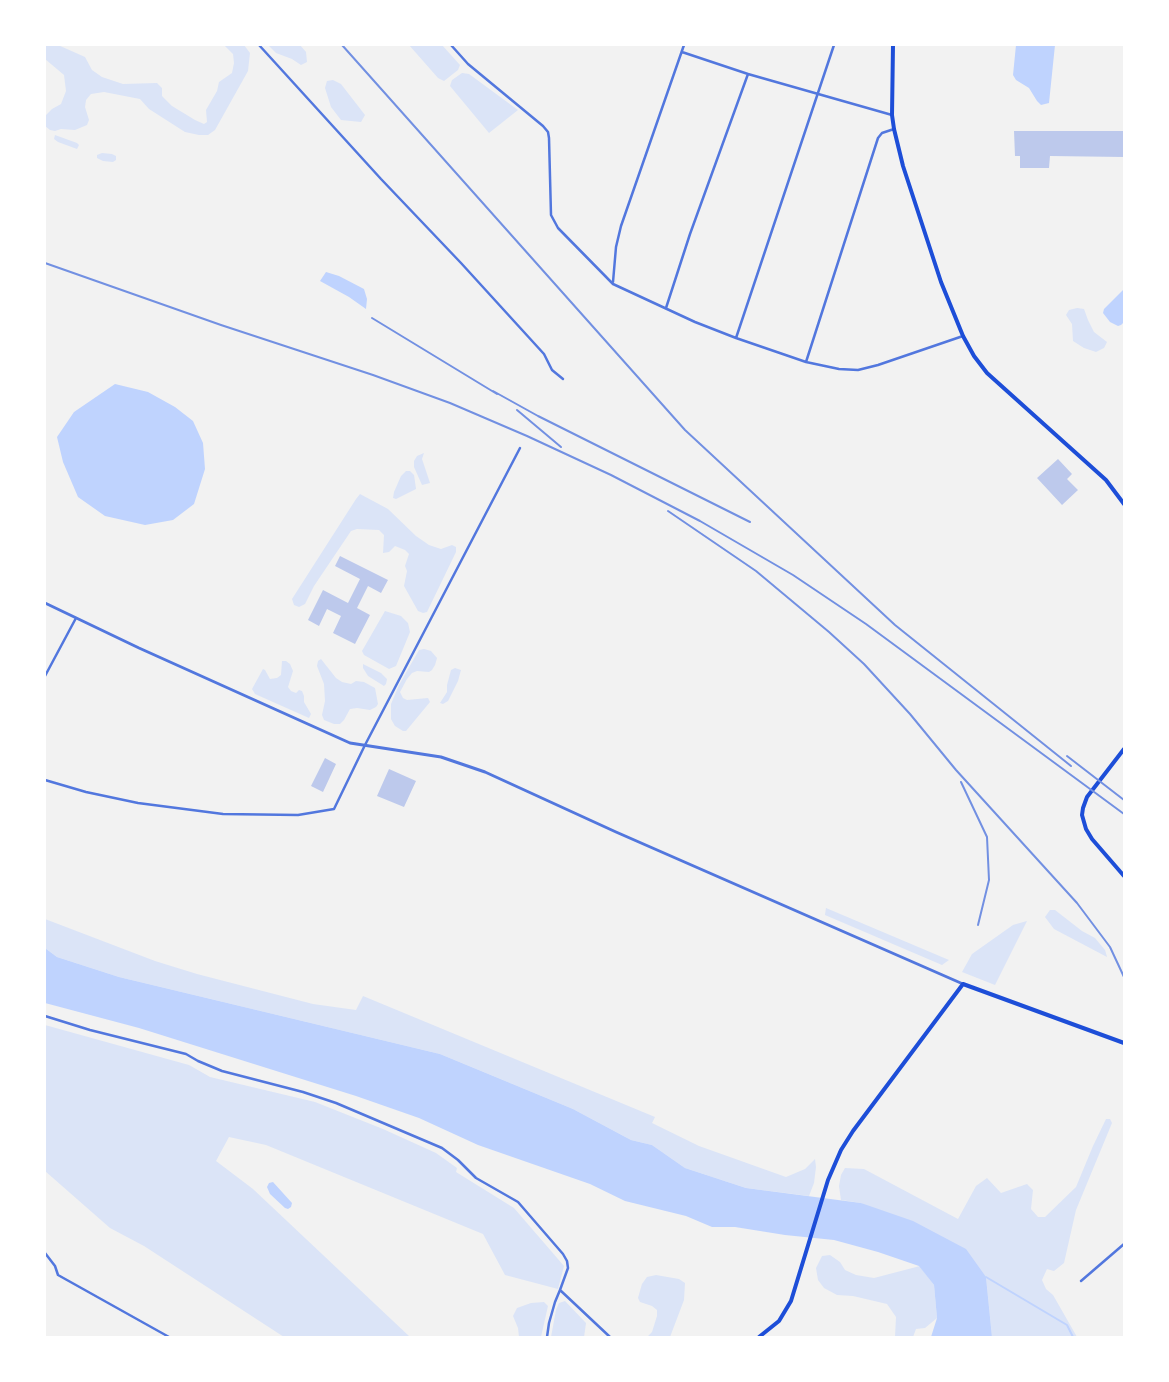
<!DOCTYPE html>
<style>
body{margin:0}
#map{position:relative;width:1169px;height:1382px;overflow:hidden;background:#f2f2f2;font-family:"Sofia Sans Condensed",sans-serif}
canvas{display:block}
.frame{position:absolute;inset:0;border:46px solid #fff;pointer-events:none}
</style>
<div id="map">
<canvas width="1169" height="1382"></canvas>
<div class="frame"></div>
</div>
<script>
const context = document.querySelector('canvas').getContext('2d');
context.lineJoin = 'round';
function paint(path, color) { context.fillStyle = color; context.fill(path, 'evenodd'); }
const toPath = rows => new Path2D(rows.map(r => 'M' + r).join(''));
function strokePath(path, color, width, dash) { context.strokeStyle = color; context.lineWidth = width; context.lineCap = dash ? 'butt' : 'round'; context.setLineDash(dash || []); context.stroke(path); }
paint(toPath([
 [45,45,58,45,85,57,92,70,102,77,123,84,157,83,162,88,162,96,172,106,195,120,204,124,207,122,206,110,217,91,219,82,232,73,234,63,233,54,224,45,244,45,250,53,248,71,215,130,208,135,199,135,185,132,149,109,140,99,104,92,91,94,86,100,85,107,89,120,87,125,75,130,61,129,55,131,50,130,45,126,45,116,52,109,61,104,66,91,64,75,45,59],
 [268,45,300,45,306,52,307,62,301,65,292,59,276,53],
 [409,45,442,45,460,65,458,70,444,81,438,78],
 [462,73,469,74,518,110,489,133,450,86,452,80],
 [333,80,341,84,365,115,361,122,341,120,331,107,325,88,327,81],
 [55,135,77,143,79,145,77,149,58,142,54,139],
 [102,153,112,154,116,156,116,160,113,162,103,161,97,158,97,155],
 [1077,308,1084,309,1088,320,1094,332,1107,342,1104,348,1096,352,1084,348,1073,341,1072,324,1066,315,1069,310],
 [424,453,422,459,430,483,422,485,414,467,414,461,417,456],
 [406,471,410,471,414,475,416,489,396,499,393,498,394,492,401,476],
 [360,494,388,509,416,536,429,545,441,549,452,545,456,547,456,552,427,612,423,613,418,611,404,586,407,571,405,566,409,554,405,550,395,546,389,552,383,553,384,535,379,530,357,529,351,531,314,586,305,604,299,607,294,605,292,599,356,499],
 [385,611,401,616,408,623,410,632,396,666,389,669,364,655,362,651],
 [424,649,431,651,437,658,435,665,432,670,429,672,417,671,412,673,407,679,400,692,403,698,407,700,428,698,430,702,406,731,403,731,395,726,391,719,391,704,399,685,419,650],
 [321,659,336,678,342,682,351,684,356,681,364,682,375,688,378,704,376,707,370,710,357,708,350,709,344,720,340,724,334,724,324,720,322,715,325,701,324,684,317,666,318,661],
 [282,661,286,661,290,664,293,671,288,687,291,691,296,693,299,690,302,691,304,696,304,702,311,714,309,718,255,694,252,689,263,669,265,670,270,679,277,678,281,675],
 [363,664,381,673,387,679,386,684,384,686,368,676,363,668],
 [455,668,461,670,458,681,448,701,443,704,440,703,447,692,447,685,451,670],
 [826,908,949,960,942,965,825,915],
 [1050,910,1055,910,1082,931,1095,938,1105,950,1107,957,1054,929,1045,917],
 [45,919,155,961,197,974,313,1004,356,1010,363,996,655,1117,652,1123,699,1146,786,1177,805,1169,815,1159,816,1167,814,1183,809,1196,746,1188,685,1168,652,1145,631,1140,573,1109,440,1054,119,977,57,957,45,948],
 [1027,921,995,985,962,972,972,954,1013,925],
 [45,1025,189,1065,210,1077,315,1102,383,1129,436,1153,457,1168,456,1172,514,1208,564,1266,558,1289,505,1275,483,1234,266,1145,229,1137,216,1161,253,1189,410,1337,284,1337,144,1246,110,1228,45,1171],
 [1106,1119,1110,1119,1112,1123,1076,1210,1064,1263,1054,1271,1047,1269,1042,1280,1046,1289,1053,1295,1077,1337,992,1337,986,1277,861,1203,841,1200,839,1186,841,1175,845,1168,864,1169,958,1219,976,1186,987,1178,1001,1193,1027,1184,1033,1190,1031,1209,1038,1217,1045,1217,1076,1187,1093,1146],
 [830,1255,840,1262,845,1270,856,1275,874,1278,920,1266,934,1285,937,1318,925,1328,916,1329,913,1337,895,1337,896,1317,887,1304,853,1296,837,1295,824,1288,818,1280,816,1268,822,1256],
 [656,1275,679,1279,685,1283,684,1300,670,1337,647,1337,652,1332,657,1316,657,1310,652,1306,640,1302,638,1298,642,1284,647,1277],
 [565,1301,586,1323,584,1337,551,1337,556,1310,559,1303],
 [544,1302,548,1306,541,1337,519,1337,518,1328,513,1316,517,1308,531,1303]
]), '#dbe4f7');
paint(toPath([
 [1016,45,1055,45,1049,103,1041,105,1037,101,1029,88,1016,80,1013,75],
 [326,272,339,276,364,289,367,299,366,309,349,297,320,281],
 [1124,289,1124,322,1121,325,1118,326,1110,322,1103,313,1104,309],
 [115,384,148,392,175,407,193,421,203,443,205,469,194,504,173,520,145,525,105,516,78,497,63,462,57,437,74,412],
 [45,948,57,957,119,977,440,1054,573,1109,631,1140,652,1145,685,1168,746,1188,861,1203,913,1221,966,1249,986,1277,992,1337,931,1337,937,1318,934,1285,919,1266,878,1252,834,1240,785,1235,735,1227,712,1227,686,1216,625,1201,590,1184,478,1145,419,1118,356,1096,139,1028,45,1003],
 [273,1182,292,1203,291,1207,288,1209,285,1208,270,1194,267,1187,269,1183]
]), '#bfd3fe');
strokePath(toPath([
 [986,1277,1067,1325,1073,1337]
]), '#bfd3fe', 2);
paint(toPath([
 [1014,131,1124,131,1124,157,1050,156,1049,168,1020,168,1020,156,1015,156],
 [1058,459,1072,474,1067,479,1078,490,1062,505,1037,478],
 [340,556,388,580,381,593,368,586,357,608,370,615,355,644,333,633,341,616,327,609,319,626,308,620,323,590,348,603,360,579,335,566],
 [325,758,336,764,323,792,311,786],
 [389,769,416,781,404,807,377,796]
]), '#bdc9ec');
strokePath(toPath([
 [259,45,381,179,461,263,544,354,552,370,563,379],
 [451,45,468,64,543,126,548,132,549,138,551,215,558,228,613,284,695,322,736,338,806,362,839,369,858,370,878,365,963,336],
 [682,52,748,74,892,115],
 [613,282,616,247,621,226,684,45],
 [666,308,690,234,748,74],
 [736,338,834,45],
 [806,362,878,138,882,133,894,129],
 [45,676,76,618],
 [45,780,86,792,138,803,223,814,298,815,334,809,365,745,520,448],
 [45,1016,90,1030,186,1054,198,1061,222,1071,303,1092,336,1103,442,1148,458,1160,476,1178,518,1202,563,1254,567,1261,568,1268,560,1290,610,1337],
 [45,1253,55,1266,58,1275,169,1337],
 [1081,1281,1124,1244],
 [547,1337,549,1323,555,1302,560,1290]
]), '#5277de', 2.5);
strokePath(toPath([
 [45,603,139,648,350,743,441,757,485,772,616,832,963,984]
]), '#5277de', 3);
strokePath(toPath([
 [893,45,892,115,894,129,903,166,941,282,963,336,974,356,987,373,1106,480,1124,504],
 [1124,749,1087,797,1083,808,1082,815,1086,829,1092,839,1124,876],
 [759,1337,779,1321,791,1301,828,1180,841,1150,853,1131,963,984,1124,1043]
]), '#1d4ed8', 4);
strokePath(toPath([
 [342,45,685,430,895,625,1071,766],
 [45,263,221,325,373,375,450,403,527,436,611,475,700,521,793,575,866,624,1124,814],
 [372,318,497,394],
 [493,391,538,416,750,522],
 [517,410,561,447],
 [668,511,756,571,829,632,864,664,910,714,956,770,1077,903,1110,947,1124,977],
 [1067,756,1124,800],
 [961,782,987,837,989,880,978,925]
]), '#7290e2', 2);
</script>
